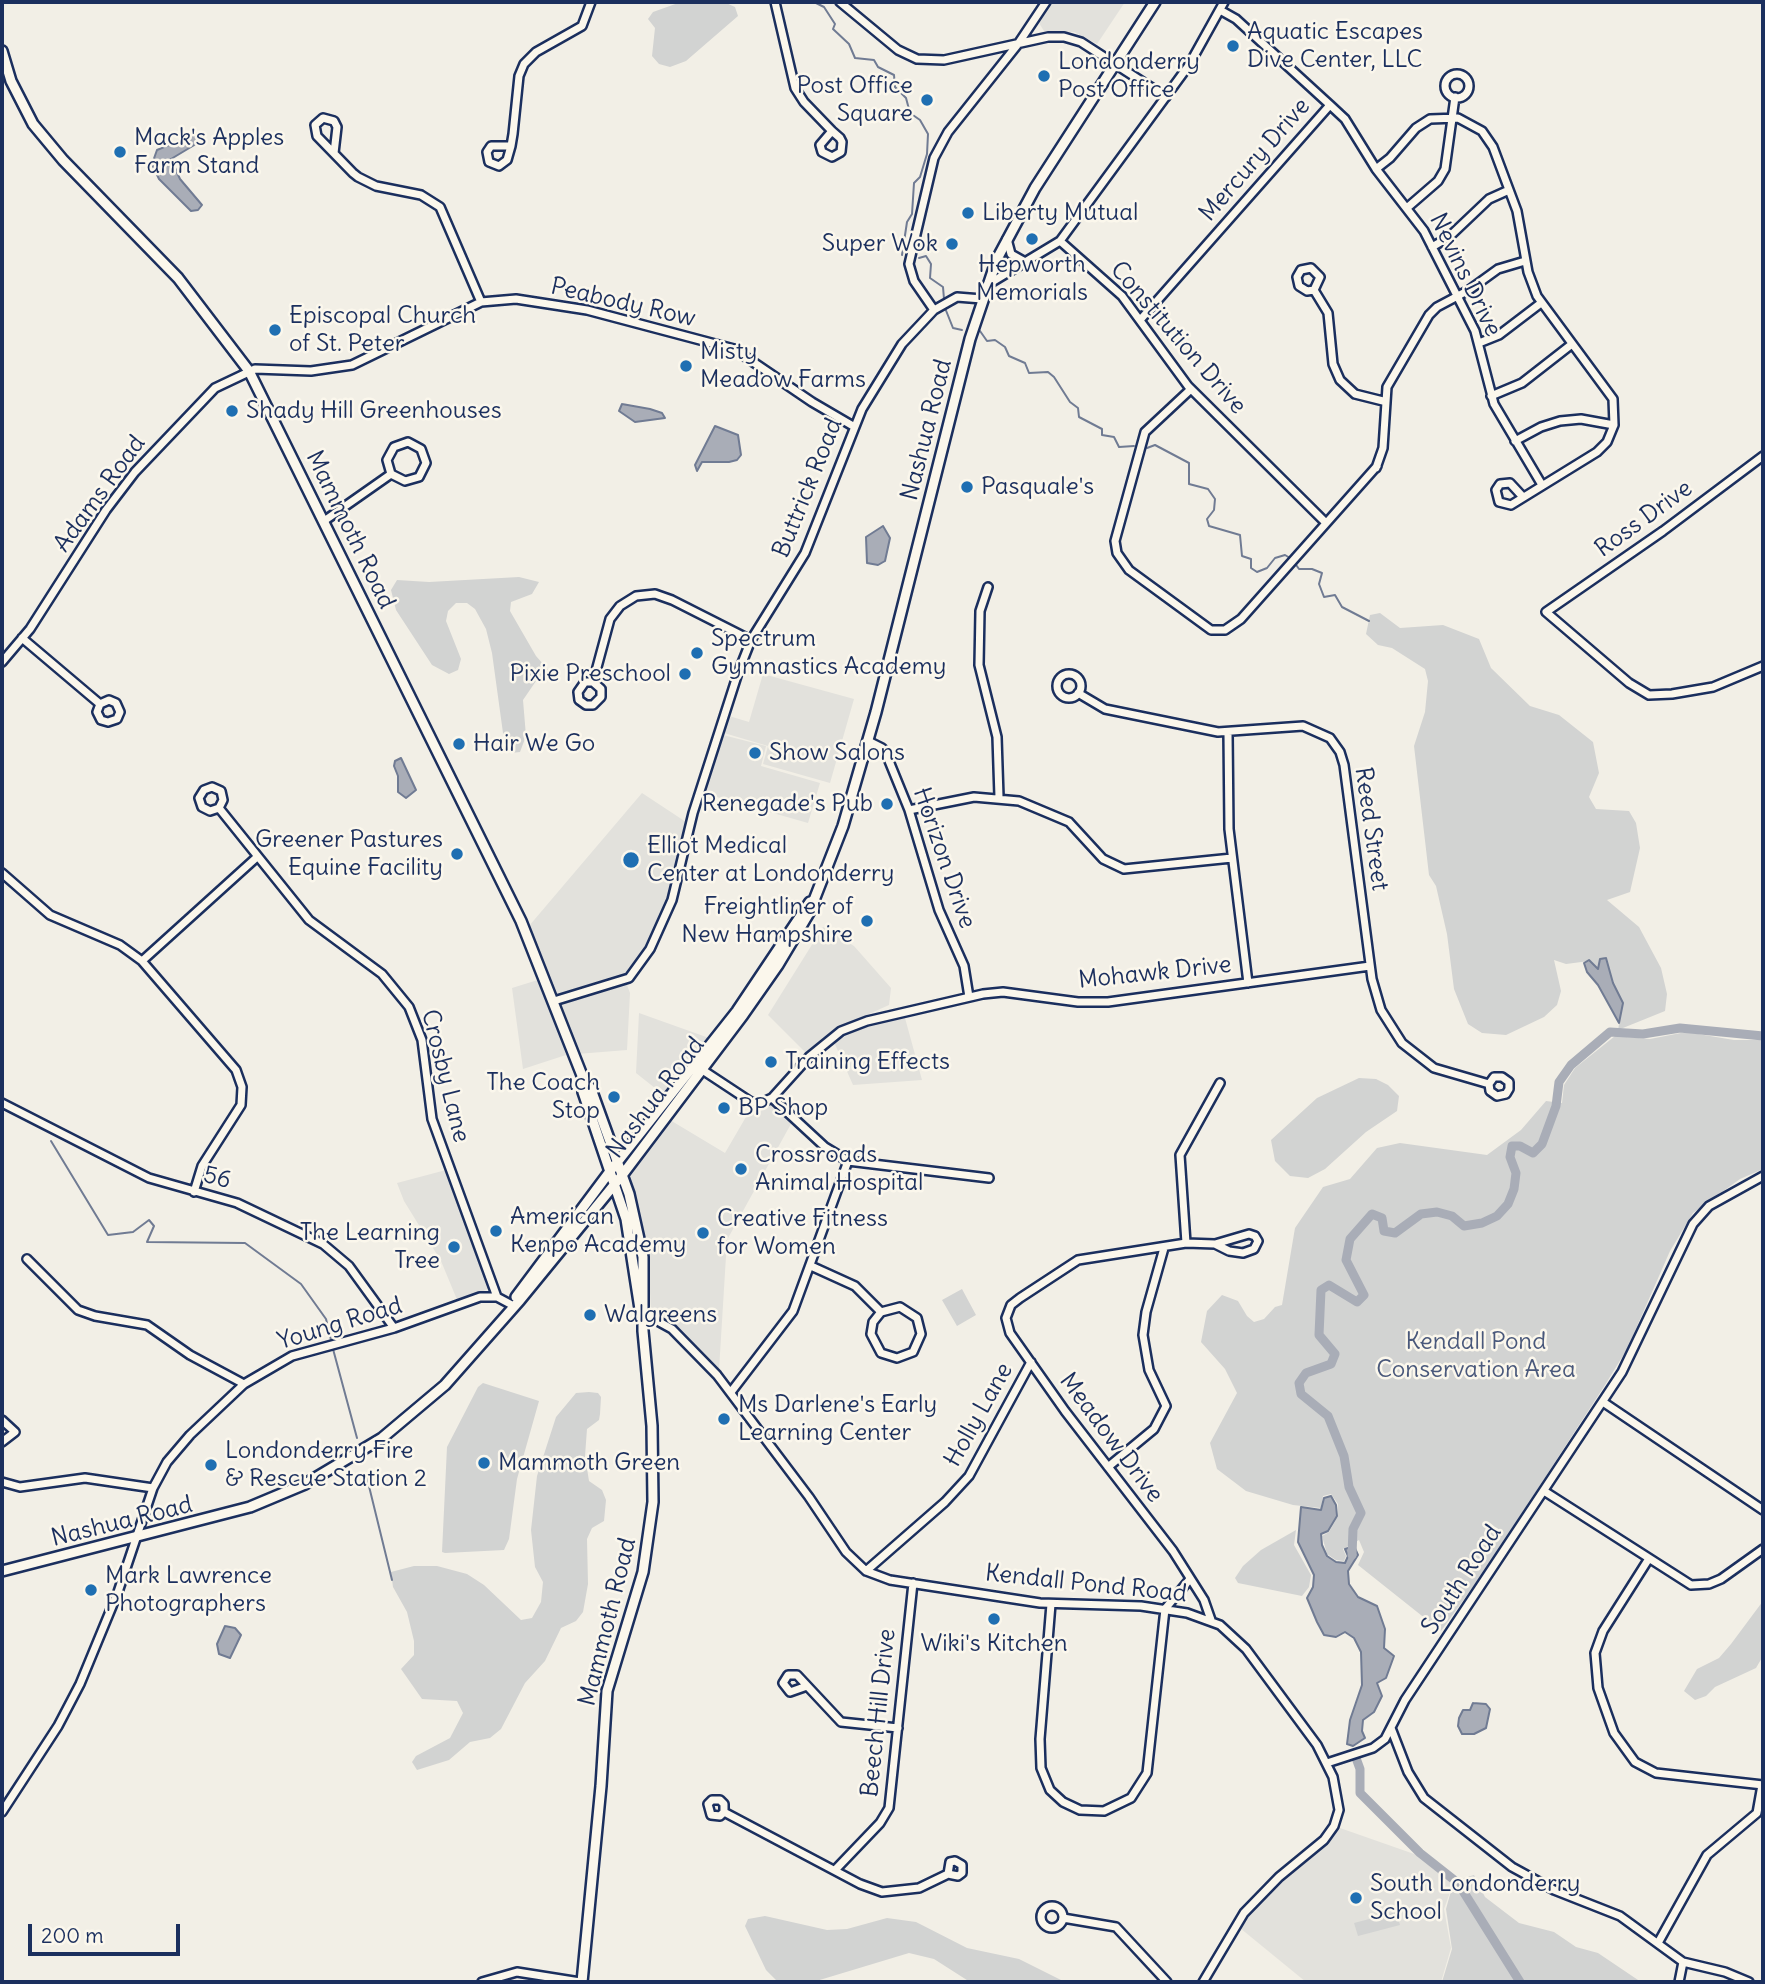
<!DOCTYPE html>
<style>
body{margin:0}
#map{position:relative;width:1765px;height:1984px;overflow:hidden;background:#f2efe6;font-family:Delius,sans-serif}
canvas{display:block}
.frame{position:absolute;inset:0;border:4px solid #1b2f5e;pointer-events:none}
.scale{position:absolute;left:28px;top:1924px;width:152px;height:32px;box-sizing:border-box;border:4px solid #1b2f5e;border-top:0;padding-left:9px;font-size:21px;line-height:24px;white-space:nowrap;color:#1b2f5e;-webkit-text-stroke:5px #fbf7ec;paint-order:stroke}
</style>
<div id="map">
<canvas width="1765" height="1984"></canvas>
<div class="frame"></div>
<div class="scale">200 m</div>
</div>
<script>
const context = document.querySelector('canvas').getContext('2d');
context.lineJoin = 'round';
function paint(path, color) { context.fillStyle = color; context.fill(path, 'evenodd'); }
const toPath = rows => new Path2D(rows.map(r => 'M' + r).join(''));
function strokePath(path, color, width, dash) { context.strokeStyle = color; context.lineWidth = width; context.lineCap = dash ? 'butt' : 'round'; context.setLineDash(dash || []); context.stroke(path); }
function drawText(font, color, halo, rows, align = 'center') {
  context.font = font + ' Delius,sans-serif'; context.lineWidth = 5; context.setLineDash([]); context.textBaseline = 'middle'; context.strokeStyle = halo; context.fillStyle = color; for (const [text, x, y, turn = 0] of rows) {
    context.save(); context.translate(x, y); context.rotate((+turn || 0) * Math.PI / 180); context.textAlign = isNaN(turn) ? turn : align; if (halo) context.strokeText(text, 0, 0); context.fillText(text, 0, 0); context.restore();
  }
}
paint(toPath([
 [1052,2,1125,2,1097,44,1074,32,1044,31,1039,23],
 [763,674,854,699,830,783,763,764,768,746,724,733,729,716,749,722],
 [723,735,766,746,761,766,820,783,808,823,703,793],
 [642,793,686,822,668,899,638,960,629,970,621,977,558,995,529,926],
 [823,927,854,946,891,988,889,1005,838,1028,806,1053,768,1015],
 [541,979,566,1055,523,1069,512,988],
 [627,985,630,993,627,1050,577,1054,559,1004],
 [639,1013,709,1038,665,1096,636,1073],
 [905,1018,922,1080,853,1085,834,1042,860,1029],
 [772,1104,792,1122,727,1240,719,1370,681,1329,651,1309,647,1244,629,1176,670,1120,725,1153,750,1110],
 [446,1170,490,1288,458,1302,441,1261,404,1201,397,1183],
 [1340,1828,1417,1855,1453,1884,1444,1909,1451,1948,1441,1982,1306,1982,1240,1928,1258,1905]
]), '#e2e1dc');
paint(toPath([
 [681,2,724,2,735,7,738,16,686,61,670,67,659,64,652,56,655,28,648,19,653,12],
 [519,577,539,582,532,594,511,602,510,611,536,656,552,674,536,681,523,700,526,736,520,752,511,753,503,733,492,653,486,629,475,609,467,603,456,603,448,611,446,621,461,659,458,670,449,674,432,665,396,610,391,590,397,580,429,582],
 [1380,613,1400,628,1443,625,1479,639,1491,668,1530,706,1559,715,1593,742,1599,773,1589,797,1596,809,1629,811,1636,823,1640,848,1630,892,1607,900,1639,927,1661,968,1667,994,1665,1011,1618,1030,1623,1003,1613,983,1606,958,1598,970,1589,961,1566,964,1554,960,1561,991,1557,1005,1544,1017,1506,1035,1482,1033,1468,1024,1454,989,1447,934,1436,886,1429,875,1414,746,1425,712,1428,681,1425,669,1392,648,1378,645,1366,634,1370,615],
 [1686,1032,1734,1040,1763,1040,1763,1169,1740,1179,1693,1213,1670,1251,1627,1349,1605,1385,1485,1570,1441,1631,1358,1565,1364,1552,1359,1540,1343,1549,1346,1556,1344,1561,1336,1560,1327,1554,1322,1536,1329,1532,1338,1516,1338,1504,1331,1494,1323,1496,1321,1508,1293,1505,1246,1491,1217,1469,1210,1443,1237,1393,1225,1369,1201,1342,1207,1311,1222,1295,1238,1301,1247,1316,1254,1322,1264,1319,1275,1307,1282,1305,1295,1228,1323,1187,1350,1179,1377,1148,1400,1143,1487,1155,1521,1130,1546,1101,1562,1103,1564,1085,1575,1068,1615,1036,1650,1039],
 [1359,1078,1376,1079,1388,1085,1399,1096,1397,1111,1366,1132,1325,1169,1308,1178,1290,1176,1275,1161,1271,1140,1317,1098],
 [962,1289,976,1315,957,1326,942,1300],
 [483,1383,539,1401,517,1479,509,1539,504,1550,445,1553,442,1552,447,1447,478,1387],
 [589,1392,598,1393,601,1397,600,1414,599,1420,587,1429,585,1456,589,1481,602,1490,606,1500,604,1521,592,1528,587,1539,588,1584,583,1612,576,1621,561,1628,545,1661,525,1683,501,1729,490,1738,470,1742,449,1760,417,1770,412,1762,416,1756,450,1738,463,1713,457,1701,422,1699,401,1669,414,1655,414,1641,407,1612,393,1587,391,1572,414,1566,437,1566,467,1574,484,1585,521,1620,532,1618,541,1602,543,1582,535,1567,531,1530,537,1476,556,1417,576,1393],
 [1296,1530,1294,1545,1311,1575,1309,1587,1302,1596,1238,1583,1235,1578,1243,1566,1261,1550],
 [1763,1601,1763,1656,1756,1668,1715,1687,1706,1696,1695,1700,1684,1691,1697,1669,1719,1658,1731,1644],
 [1474,1875,1485,1897,1519,1923,1554,1932,1576,1947,1598,1953,1641,1982,1442,1982,1452,1949,1446,1909,1451,1891,1464,1878],
 [1396,1912,1400,1925,1358,1936,1354,1923],
 [765,1916,827,1930,847,1929,887,1918,916,1922,967,1948,1019,1959,1065,1982,970,1982,934,1959,909,1953,813,1982,778,1982,766,1970,745,1926,748,1919]
]), '#d2d3d2');
const water = toPath([
 [198,133,203,136,201,141,171,159,180,179,202,205,198,210,191,211,159,179,152,164,157,150,198,133],
 [622,404,650,409,662,413,665,418,635,422,619,411,622,404],
 [715,426,738,435,741,455,737,460,729,462,702,462,697,471,695,465,715,426],
 [883,526,890,538,885,561,878,565,867,563,866,537,883,526],
 [401,758,416,790,406,798,398,792,398,776,394,766,395,761,401,758],
 [1606,958,1613,983,1623,1003,1619,1023,1598,985,1587,972,1584,963,1589,960,1598,969,1600,959,1606,958],
 [1331,1496,1336,1505,1337,1516,1328,1531,1321,1534,1322,1545,1327,1556,1336,1562,1345,1563,1348,1556,1345,1549,1354,1546,1358,1555,1348,1571,1349,1584,1358,1597,1377,1606,1385,1629,1384,1648,1394,1656,1386,1678,1377,1683,1382,1696,1374,1712,1363,1720,1362,1731,1365,1738,1353,1746,1347,1744,1350,1720,1362,1685,1361,1652,1354,1638,1345,1632,1336,1637,1324,1635,1317,1622,1307,1598,1313,1587,1314,1575,1298,1542,1301,1507,1321,1510,1324,1498,1331,1496],
 [225,1626,235,1628,241,1635,230,1658,219,1654,217,1644,225,1626],
 [1473,1703,1486,1704,1490,1709,1486,1728,1474,1734,1462,1734,1458,1726,1459,1718,1463,1710,1470,1710,1473,1703]
]);
paint(water, '#a9adb7');
strokePath(water, '#707b93', 2);
strokePath(toPath([
 [814,2,824,7,835,24,833,29,849,44,855,58,874,60,878,67,894,75,895,87,906,98,910,113,920,120,928,134,927,154,920,177,914,183,912,214,907,222,902,255],
 [919,258,926,256,931,264,930,278,943,287,944,299],
 [945,308,953,328,962,330],
 [980,331,987,341,995,340,1005,347,1009,356,1025,363,1029,373,1048,372,1054,377,1070,402,1078,408,1079,417,1102,429,1102,435,1114,437,1119,447,1134,446],
 [1147,448,1155,445,1189,463,1189,484,1208,489,1215,499,1214,510,1207,519,1209,526,1240,535,1242,556,1251,559,1251,568,1257,572,1267,568,1275,558,1285,555,1290,558],
 [1294,562,1299,569,1312,569,1322,573,1319,584,1324,597,1335,595,1342,607,1369,621],
 [51,1141,108,1235,133,1232,149,1220,154,1226,147,1242,245,1243,301,1284,326,1319,331,1340],
 [333,1349,357,1438],
 [366,1474,392,1580]
]), '#707b93', 2);
strokePath(toPath([
 [1352,1555,1353,1529,1361,1513,1349,1487,1344,1456,1328,1416,1301,1394,1299,1383,1306,1373,1331,1364,1335,1354,1319,1335,1321,1290,1329,1285,1357,1302,1364,1295,1346,1260,1350,1239,1372,1214,1382,1218,1384,1231,1395,1233,1421,1214,1437,1212,1452,1216,1464,1226,1482,1223,1497,1216,1508,1204,1514,1189,1516,1173,1510,1157,1512,1146,1520,1146,1533,1153,1542,1144,1556,1106,1559,1082,1571,1065,1610,1032,1643,1034,1680,1028,1763,1036],
 [1356,1758,1360,1769,1360,1793,1420,1853,1458,1883,1520,1982]
]), '#a9adb7', 9);
const minor = toPath([
 [775,2,795,88,804,102,832,131,840,138,842,142,841,152,832,157,822,152,820,145,832,131],
 [840,2,898,50,917,59,944,60,1048,37,1064,37,1081,42,1166,97],
 '1445 86a12 12 0 1 1 24 0a12 12 0 1 1-24 0Z',
 [1330,105,1345,119,1376,169,1424,231,1475,331,1494,404,1542,485],
 [511,146,491,146,487,152,489,162,499,166,507,160,511,146,513,134,519,76,524,64,536,52,582,26,591,2],
 [334,153,337,127,334,121,323,118,315,125,317,136,353,173,358,177,376,186,421,195,440,207,481,302],
 [1376,169,1390,158,1416,128,1430,119,1458,118,1482,131,1493,147,1517,211,1528,272,1537,296,1613,399,1614,425,1607,442,1597,452,1511,505,1499,502,1496,490,1500,484,1510,483,1523,497],
 [1408,207,1438,181,1445,169,1455,97],
 [1007,239,1011,254,1027,263],
 [1060,241,1122,296,1188,386,1325,522],
 [1432,247,1449,237,1489,199,1509,190],
 [987,285,1060,241,1189,65,1224,2],
 [1314,290,1307,291,1299,286,1297,277,1301,270,1311,268,1320,277,1314,290,1328,313,1333,364,1340,380,1355,394,1383,401],
 [934,310,914,281,909,264,934,158,948,132,1018,44,1046,2],
 [1141,319,1330,105,1236,19,1220,10],
 [1479,343,1499,335,1541,303],
 [1191,389,1145,432,1115,541,1117,553,1129,570,1211,630,1225,630,1241,619,1377,466],
 [1491,396,1522,383,1572,344],
 [1515,441,1541,427,1560,421,1581,419,1614,425],
 [1763,456,1663,531,1546,612,1629,683,1649,695,1672,694,1713,687,1763,666],
 [1376,468,1383,448,1387,387,1429,315,1437,307,1469,290,1498,269,1525,261],
 [324,521,391,474,405,481,419,477,426,463,421,449,408,442,394,447,387,460,391,474],
 [988,587,980,611,979,665,997,737,999,797],
 [22,638,100,704,97,712,101,720,108,722,117,719,120,712,116,703,109,700,100,704],
 [2,662,30,629,106,510,135,472,215,388,255,369,311,371,352,365,481,302,516,299,587,310,734,349,812,402,853,426],
 '1057 686a12 12 0 1 1 24 0a12 12 0 1 1-24 0Z',
 [593,682,601,689,601,697,593,705,586,705,579,700,578,692,585,682,593,682,610,619,620,606,636,596,655,594,672,600,751,640],
 [1078,693,1105,709,1218,732,1303,726,1330,738,1340,752,1344,765,1372,979,1381,1010,1402,1043,1434,1068,1489,1084,1494,1077,1502,1077,1509,1082,1509,1089,1506,1094,1497,1096,1490,1091,1489,1084],
 [1228,733,1229,829,1248,983],
 [868,741,882,748,887,756,909,810,939,910,964,966,969,997],
 [219,808,210,811,202,807,199,798,204,790,212,787,221,791,223,800,219,808,309,920,382,974,409,1007,422,1040,432,1119,497,1297],
 [909,810,974,797,1019,801,1069,822,1103,859,1124,869,1232,858],
 [2,873,50,915,120,945,142,961,236,1070,242,1087,241,1105,202,1166,194,1192],
 [142,961,257,857],
 [554,1001,629,978,650,949,672,900,693,813,738,673,751,640,805,553,862,409,902,344,934,310,957,297,982,299],
 [698,1067,751,1102,761,1103,772,1098,809,1057,841,1031,867,1021,983,994,1003,992,1078,1002,1108,1002,1370,966],
 [772,1098,825,1147,848,1161,989,1178],
 [2,1103,149,1178,237,1203,323,1244,349,1266,394,1328],
 [1186,1243,1180,1155,1220,1083],
 [27,1259,78,1310,95,1316,147,1325,190,1355,244,1384],
 [811,1266,855,1286,881,1312,873,1322,871,1334,881,1353,897,1358,913,1352,921,1334,917,1318,900,1307,881,1312],
 [643,1313,672,1329,717,1375,809,1497,846,1552,866,1571,890,1580,1040,1603,1141,1606,1187,1613,1220,1625,1246,1649,1317,1745,1333,1777,1339,1810,1334,1826,1324,1840,1279,1877,1244,1913,1203,1982],
 [731,1392,793,1311,848,1161],
 [1603,1402,1763,1510],
 [2,1420,15,1432,2,1442],
 [1108,1467,1154,1429,1166,1406,1149,1370,1143,1335,1146,1312,1164,1248],
 [2,1482,20,1487,85,1478,153,1488],
 [1544,1491,1691,1585,1709,1584,1721,1579,1763,1549],
 [1648,1560,1603,1631,1595,1653,1598,1688,1614,1733,1635,1762,1656,1773,1763,1785],
 [866,1571,945,1502,969,1476,1031,1362],
 [1051,1604,1040,1739,1041,1768,1050,1790,1063,1802,1080,1810,1104,1811,1131,1798,1147,1773,1165,1609,1190,1579],
 [1211,1620,1204,1600,1173,1551,1065,1411,1010,1333,1006,1318,1011,1305,1020,1298,1078,1260,1186,1243,1215,1244,1229,1251,1243,1253,1254,1249,1258,1241,1255,1236,1249,1234,1215,1244],
 [807,1686,790,1692,783,1683,788,1675,797,1675,841,1722,898,1728],
 [1391,1728,1408,1772,1424,1798,1512,1867,1554,1890,1620,1916,1683,1962,1725,1972,1749,1982],
 [1327,1763,1373,1748,1385,1739,1405,1700,1622,1372,1693,1224,1709,1206,1763,1176],
 [2,1812,58,1726,80,1684,118,1592,153,1488,167,1462,190,1435,244,1384,292,1356,394,1328,480,1297,497,1297,512,1305],
 [724,1812,720,1816,711,1815,708,1804,712,1800,720,1800,724,1804,724,1812,860,1884,882,1892,919,1888,948,1874,950,1862,955,1861,962,1865,962,1873,958,1876,948,1874],
 [836,1869,880,1823,889,1808,913,1583],
 '1041 1917a11 11 0 1 1 22 0a11 11 0 1 1-22 0Z',
 [1063,1918,1116,1927,1167,1982],
 [1658,1943,1707,1855,1757,1813,1762,1785],
 [482,1982,517,1972,580,1982],
 [1679,1982,1683,1962]
]);
const major = toPath([
 [2,51,11,81,33,124,63,160,178,278,249,371,521,921,583,1078,591,1089,629,1194,643,1257,643,1331,652,1426,653,1502,643,1572,607,1691,601,1786,582,1982],
 [583,1079,583,1092,626,1219,640,1309],
 [516,1297,611,1170,737,1011,810,902],
 [2,1571,250,1507,305,1484,382,1438,445,1385,520,1300,623,1174,743,1015,778,965,809,913,843,826,876,712,970,339,997,259,1035,188,1155,2]
]);
strokePath(minor, '#1b2f5e', 12);
strokePath(major, '#1b2f5e', 14);
strokePath(minor, '#fbf7ec', 7);
strokePath(major, '#fbf7ec', 9);
for (const [x, y, r, color] of [
 [1233,46,7,"#1f6fb2"],
 [1044,76,7,"#1f6fb2"],
 [927,100,7,"#1f6fb2"],
 [120,152,7,"#1f6fb2"],
 [968,213,7,"#1f6fb2"],
 [1032,239,7,"#1f6fb2"],
 [952,244,7,"#1f6fb2"],
 [275,330,7,"#1f6fb2"],
 [686,366,7,"#1f6fb2"],
 [232,411,7,"#1f6fb2"],
 [967,487,7,"#1f6fb2"],
 [697,653,7,"#1f6fb2"],
 [685,674,7,"#1f6fb2"],
 [459,744,7,"#1f6fb2"],
 [755,753,7,"#1f6fb2"],
 [887,804,7,"#1f6fb2"],
 [457,854,7,"#1f6fb2"],
 [631,860,9,"#1f6fb2"],
 [867,921,7,"#1f6fb2"],
 [771,1062,7,"#1f6fb2"],
 [614,1097,7,"#1f6fb2"],
 [724,1108,7,"#1f6fb2"],
 [741,1169,7,"#1f6fb2"],
 [496,1231,7,"#1f6fb2"],
 [703,1233,7,"#1f6fb2"],
 [454,1247,7,"#1f6fb2"],
 [590,1315,7,"#1f6fb2"],
 [724,1419,7,"#1f6fb2"],
 [484,1463,7,"#1f6fb2"],
 [211,1465,7,"#1f6fb2"],
 [91,1590,7,"#1f6fb2"],
 [994,1619,7,"#1f6fb2"],
 [1356,1898,7,"#1f6fb2"]
]) { const dot = new Path2D(); dot.arc(x, y, r, 0, 2 * Math.PI); context.fillStyle = color; context.fill(dot); strokePath(dot, '#fbf7ec', 2.5); }
drawText('24px', '#1b2f5e', '#fbf7ec', [
 ["Aquatic Escapes",1247,32],
 ["Dive Center, LLC",1247,60],
 ["Londonderry",1058,62],
 ["Post Office",1058,90],
 ["Post Office",913,86,"right"],
 ["Square",913,114,"right"],
 ["Mack's Apples",134,138],
 ["Farm Stand",134,166],
 ["Liberty Mutual",982,213],
 ["Super Wok",938,244,"right"],
 ["Hepworth",1032,265,"center"],
 ["Memorials",1032,293,"center"],
 ["Episcopal Church",289,316],
 ["of St. Peter",289,344],
 ["Misty",700,352],
 ["Meadow Farms",700,380],
 ["Shady Hill Greenhouses",246,411],
 ["Pasquale's",981,487],
 ["Spectrum",711,639],
 ["Gymnastics Academy",711,667],
 ["Pixie Preschool",671,674,"right"],
 ["Hair We Go",473,744],
 ["Show Salons",769,753],
 ["Renegade's Pub",873,804,"right"],
 ["Greener Pastures",443,840,"right"],
 ["Equine Facility",443,868,"right"],
 ["Elliot Medical",647,846],
 ["Center at Londonderry",647,874],
 ["Freightliner of",853,907,"right"],
 ["New Hampshire",853,935,"right"],
 ["Training Effects",785,1062],
 ["The Coach",600,1083,"right"],
 ["Stop",600,1111,"right"],
 ["BP Shop",738,1108],
 ["Crossroads",755,1155],
 ["Animal Hospital",755,1183],
 ["American",510,1217],
 ["Kenpo Academy",510,1245],
 ["Creative Fitness",717,1219],
 ["for Women",717,1247],
 ["The Learning",440,1233,"right"],
 ["Tree",440,1261,"right"],
 ["Walgreens",604,1315],
 ["Ms Darlene's Early",738,1405],
 ["Learning Center",738,1433],
 ["Londonderry Fire",225,1451],
 ["& Rescue Station 2",225,1479],
 ["Mammoth Green",498,1463],
 ["Mark Lawrence",105,1576],
 ["Photographers",105,1604],
 ["Wiki's Kitchen",994,1644,"center"],
 ["South Londonderry",1370,1884],
 ["School",1370,1912]
], 'left');
drawText('24px', '#1b2f5e', '#fbf7ec', [
 ["Mercury Drive",1255,160,-49],
 ["Nevins Drive",1465,275,64],
 ["Peabody Row",623,303,13],
 ["Constitution Drive",1178,338,49],
 ["Nashua Road",927,430,-76],
 ["Buttrick Road",808,488,-68],
 ["Adams Road",100,494,-54],
 ["Ross Drive",1644,519,-36],
 ["Mammoth Road",350,530,64],
 ["Reed Street",1371,829,82],
 ["Horizon Drive",944,858,71],
 ["Mohawk Drive",1155,973,-6],
 ["Crosby Lane",445,1076,76],
 ["Nashua Road",656,1098,-53],
 ["56",217,1178,14],
 ["Young Road",340,1324,-17],
 ["Holly Lane",979,1415,-61],
 ["Meadow Drive",1111,1438,53],
 ["Nashua Road",122,1522,-14],
 ["South Road",1462,1580,-57],
 ["Kendall Pond Road",1086,1584,6],
 ["Mammoth Road",608,1622,-76],
 ["Beech Hill Drive",879,1713,-84]
]);
drawText('24px', '#49587b', '#fbf7ec', [
 ["Kendall Pond",1476,1342],
 ["Conservation Area",1476,1370]
]);
</script>
